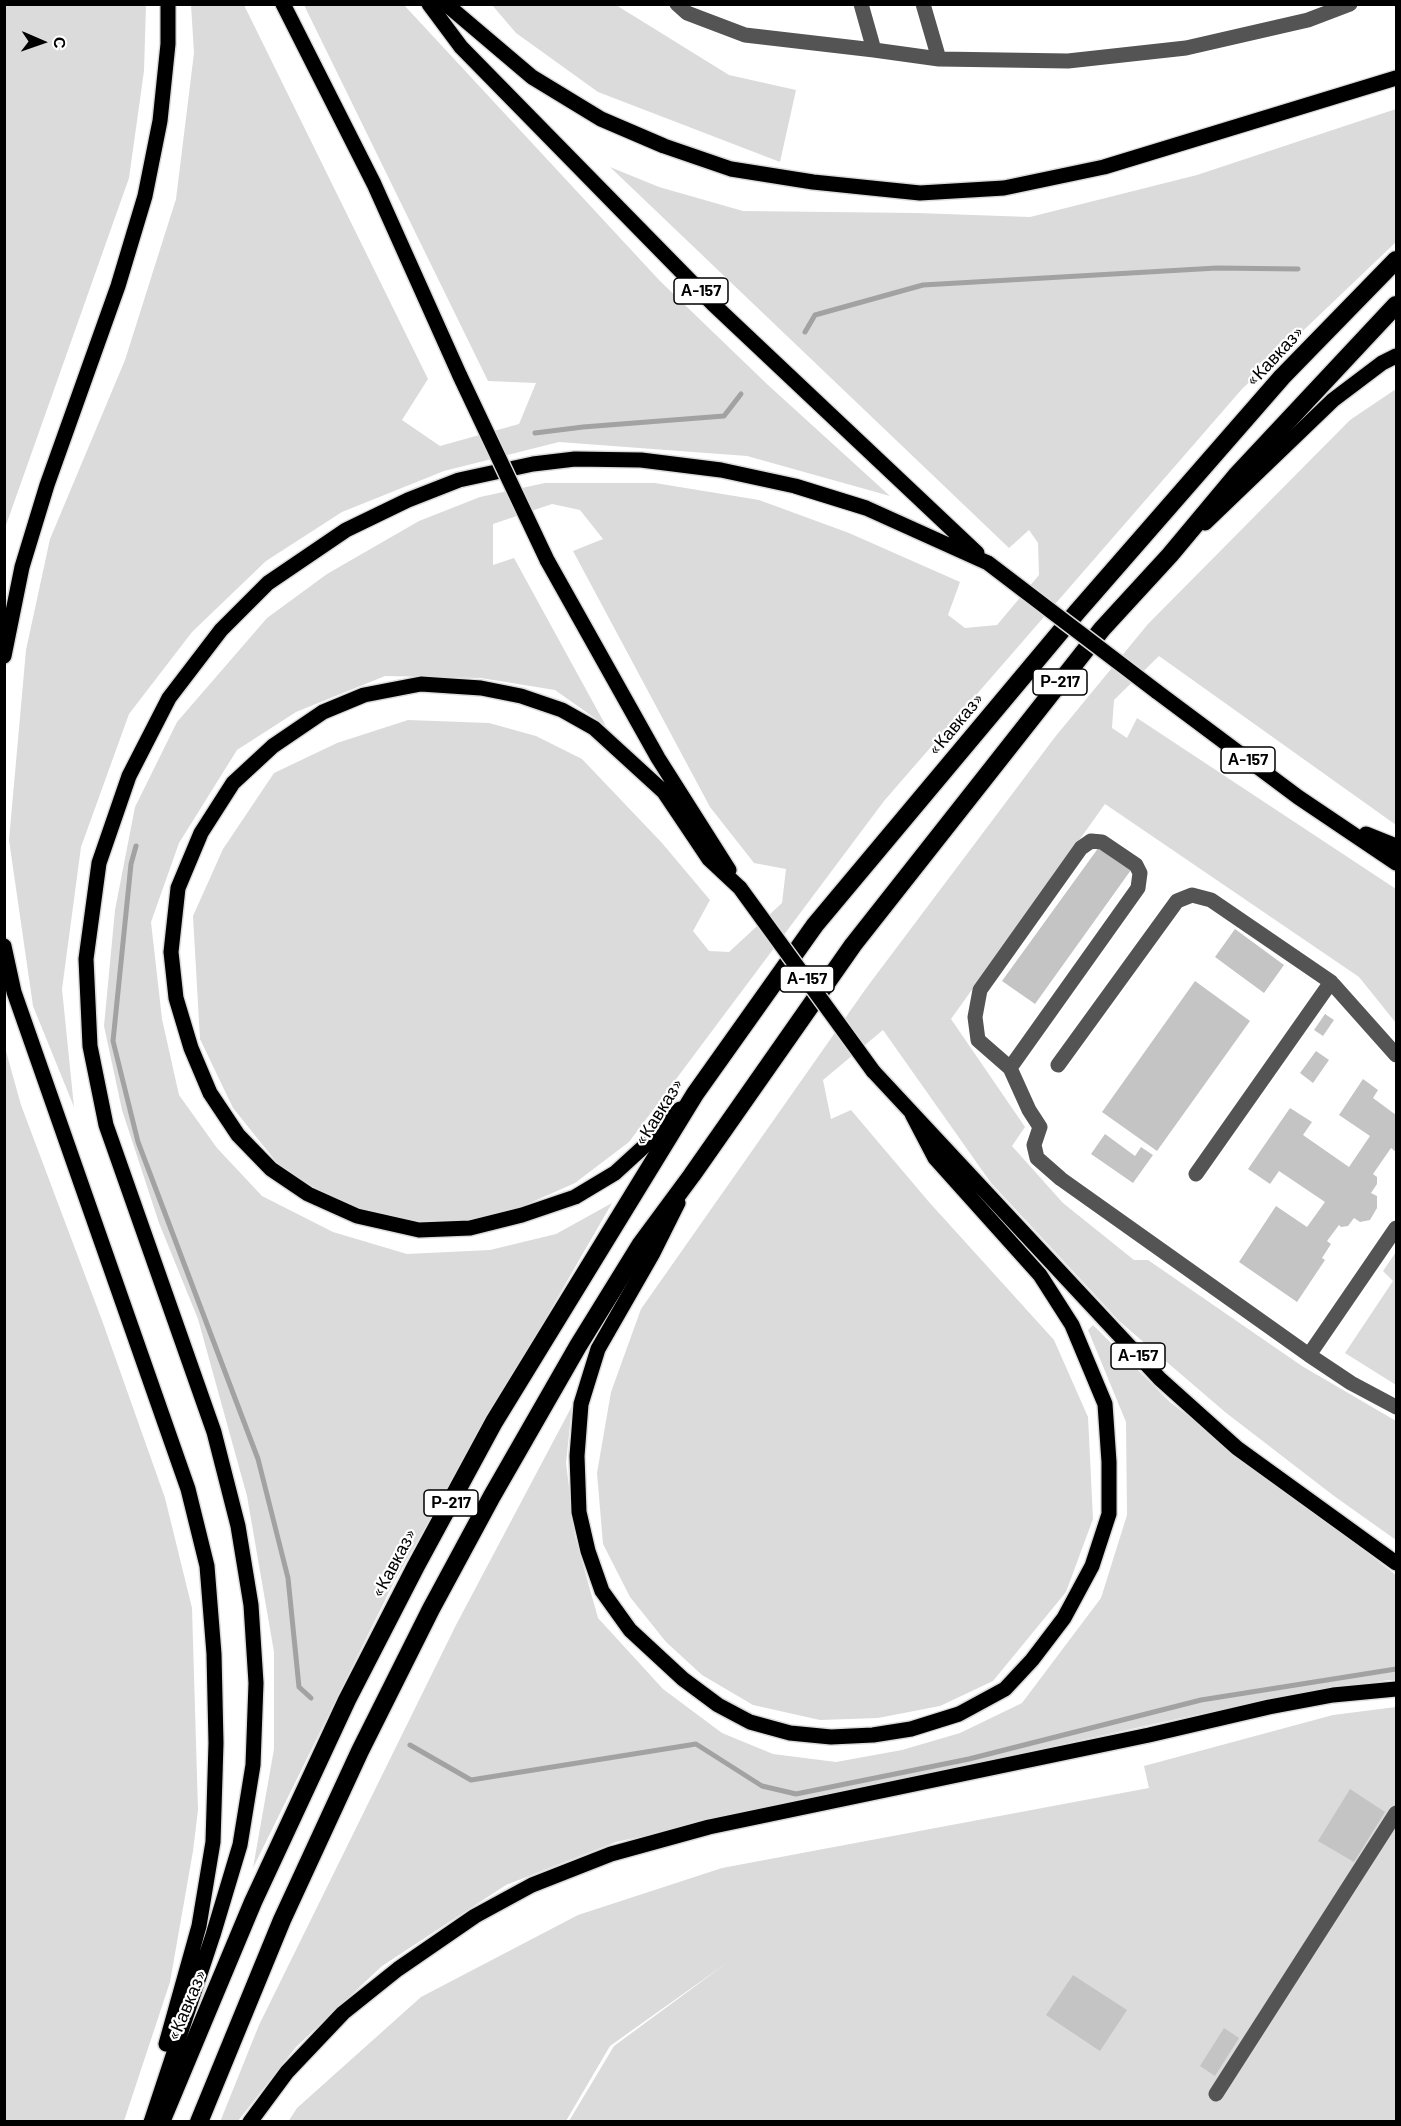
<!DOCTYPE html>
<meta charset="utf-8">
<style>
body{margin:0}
#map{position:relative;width:1401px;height:2126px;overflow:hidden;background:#fff;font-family:Barlow,sans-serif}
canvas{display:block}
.frame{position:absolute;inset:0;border:6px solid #000;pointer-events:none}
.north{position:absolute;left:12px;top:12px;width:60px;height:60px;-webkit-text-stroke:4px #fff;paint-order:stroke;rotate:92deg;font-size:16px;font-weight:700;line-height:24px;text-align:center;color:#000}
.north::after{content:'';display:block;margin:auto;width:21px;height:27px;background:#000;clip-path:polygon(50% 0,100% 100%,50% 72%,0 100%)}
</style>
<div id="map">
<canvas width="1401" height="2126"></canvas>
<div class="frame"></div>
<div class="north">С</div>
</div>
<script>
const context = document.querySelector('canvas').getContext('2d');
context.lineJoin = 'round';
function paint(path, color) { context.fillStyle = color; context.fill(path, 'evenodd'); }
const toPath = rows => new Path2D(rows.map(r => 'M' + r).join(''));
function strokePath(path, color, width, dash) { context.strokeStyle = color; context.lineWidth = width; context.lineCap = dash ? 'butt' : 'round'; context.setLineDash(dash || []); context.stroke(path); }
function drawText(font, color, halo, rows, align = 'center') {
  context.font = font + ' Barlow,sans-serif'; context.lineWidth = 4.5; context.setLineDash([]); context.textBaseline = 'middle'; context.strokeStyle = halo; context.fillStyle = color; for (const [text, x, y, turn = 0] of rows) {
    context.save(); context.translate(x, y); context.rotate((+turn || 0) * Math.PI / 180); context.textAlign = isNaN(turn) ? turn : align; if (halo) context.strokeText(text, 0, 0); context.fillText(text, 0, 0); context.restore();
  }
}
paint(toPath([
 [5,4,146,5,144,71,129,178,5,528],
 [191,5,244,5,428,379,402,420,440,446,519,424,536,383,488,381,304,5,404,5,660,281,768,385,890,496,747,456,559,442,444,471,342,512,266,561,192,632,129,714,81,847,62,989,74,1107,33,1006,9,840,26,650,50,539,125,360,176,199,194,53],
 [492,5,616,5,729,75,796,90,780,162,598,92,516,33],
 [1396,109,1396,242,1242,389,884,801,629,1142,575,1183,496,1218,425,1223,350,1207,282,1169,233,1108,200,1039,193,916,223,849,274,773,337,743,408,720,489,723,536,736,582,759,662,843,710,900,693,931,709,951,729,952,782,903,786,869,754,863,710,807,573,551,603,539,580,510,552,504,493,524,493,565,514,558,606,726,555,690,481,678,385,676,296,712,237,750,179,843,151,922,162,1019,179,1095,217,1148,262,1196,333,1232,407,1254,490,1250,556,1234,612,1203,395,1580,253,1868,274,1749,274,1652,247,1496,198,1319,159,1223,122,1110,104,1026,115,910,135,807,177,722,267,618,327,574,419,521,480,497,545,483,655,483,759,500,849,533,960,582,948,615,965,628,997,625,1039,575,1038,543,1029,530,1009,548,610,167,659,187,743,211,917,213,1030,217,1197,175],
 [1396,389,1396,825,1159,656,1114,700,1112,728,1127,738,1137,718,1396,889,1396,1023,1359,977,1105,804,951,1019,1025,1127,1012,1146,1063,1203,1134,1260,1148,1260,1302,1366,1396,1421,1396,1540,1334,1496,1225,1412,1119,1321,991,1183,883,1030,823,1080,831,1119,851,1110,929,1202,1054,1340,1088,1417,1093,1519,1066,1592,993,1681,940,1706,878,1718,820,1720,753,1705,702,1675,666,1642,630,1597,603,1544,597,1473,611,1392,641,1309,867,987,1055,737,1148,624,1350,420],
 [4,1044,21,1105,103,1323,165,1498,192,1608,198,1810,193,1851,170,1982,124,2121,5,2121],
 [1396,1252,1396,1385,1345,1353,1393,1281,1383,1271],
 [1093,1325,1170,1402,1396,1575,1396,1680,1388,1680,1200,1714,616,1842,506,1885,382,1966,296,2047,238,2121,220,2122,259,2025,456,1625,572,1406,566,1463,575,1536,598,1618,663,1689,722,1733,773,1754,836,1762,902,1750,960,1733,1022,1703,1101,1598,1127,1515,1126,1422,1088,1330],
 [1396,1707,1396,2121,569,2121,614,2046,728,1962,610,2046,566,2121,288,2122,297,2108,421,1997,578,1915,722,1868,1149,1788,1144,1766,1333,1715]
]), '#dbdbdb');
strokePath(toPath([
 [805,332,815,315,923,285,1217,268,1298,269],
 [535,433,583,427,724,416,741,394],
 [136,846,131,864,113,1041,138,1142,258,1459,288,1578,299,1687,311,1698],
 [410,1745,471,1780,696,1744,762,1786,796,1794,969,1759,1201,1700,1396,1669]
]), '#a2a2a2', 5);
paint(toPath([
 [1099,847,1131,870,1035,1004,1002,981],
 [1235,929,1284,965,1264,993,1215,957],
 [1195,981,1250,1021,1157,1151,1102,1112],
 [1325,1014,1334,1020,1323,1036,1314,1030],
 [1316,1051,1329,1060,1313,1083,1300,1073],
 [1363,1079,1378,1090,1373,1098,1396,1115,1396,1152,1391,1148,1373,1174,1377,1177,1377,1184,1371,1193,1377,1196,1377,1208,1370,1220,1360,1222,1354,1218,1348,1226,1341,1227,1339,1225,1327,1241,1331,1244,1322,1258,1325,1260,1297,1302,1239,1262,1276,1206,1307,1227,1325,1202,1279,1171,1270,1184,1248,1169,1290,1108,1312,1122,1303,1135,1349,1167,1370,1136,1339,1115],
 [1105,1134,1135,1156,1141,1147,1153,1155,1133,1183,1091,1154],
 [1350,1789,1385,1812,1354,1862,1318,1841],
 [1073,1975,1127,2010,1100,2051,1046,2015],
 [1224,2028,1239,2038,1215,2076,1200,2066]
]), '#c4c4c4');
const major = toPath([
 [283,4,374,184,460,376],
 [429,4,461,47,713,304,977,553],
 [446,4,532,77,601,119,664,146,731,169,813,182,920,193,1004,188,1104,167,1396,78],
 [1205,523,1333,400,1382,363,1396,356],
 [547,560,658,758,729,870],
 [4,656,22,567,47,485,118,286,145,196,160,121,168,44,168,4],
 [1156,691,1298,797,1396,863],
 [1366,834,1396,846],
 [4,946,14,992,188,1489,207,1566,214,1654,216,1743,213,1842,199,1926,166,2044],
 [873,1071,1160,1379,1237,1448,1396,1563],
 [680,1109,650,1141,615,1173,575,1197,522,1215,470,1228,419,1230,357,1216,308,1194,271,1169,238,1135,210,1093,191,1048,176,998,171,952,178,888,201,833,233,783,273,746,323,712,364,695,421,684,481,688,521,696,562,710,594,728,664,792,709,859,740,888],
 [678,1203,653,1253,598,1349,581,1404,577,1456,579,1512,588,1551,602,1591,630,1630,683,1679,718,1705,750,1722,790,1733,831,1737,873,1735,911,1729,959,1714,1005,1689,1032,1660,1064,1618,1092,1566,1109,1514,1109,1462,1105,1404,1072,1325,1040,1275,935,1158,912,1114],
 [151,2122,213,1935,240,1845,253,1765,256,1683,251,1605,238,1526,214,1432,106,1125,90,1046,86,959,99,863,129,776,169,698,221,630,268,583,346,530,408,500,459,480,533,464,575,459,641,460,721,470,795,486,866,508,988,563],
 [250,2122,287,2072,343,2013,398,1969,475,1916,532,1885,611,1854,709,1827,1149,1735,1269,1707,1333,1695,1396,1689]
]);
const highway = toPath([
 [161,2122,253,1902,347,1700,416,1566,494,1422,695,1094,815,925,1077,612,1282,377,1396,260],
 [199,2122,282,1920,360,1751,431,1609,492,1496,578,1346,641,1244,692,1175,853,945,1102,629,1170,555,1236,476,1396,305]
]);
strokePath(major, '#dbdbdb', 18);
strokePath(highway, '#dbdbdb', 21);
strokePath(toPath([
 [677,4,687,13,745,35,874,50],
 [861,4,874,50,939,59,1068,61,1186,48,1308,20,1350,4],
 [923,4,939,59],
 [1058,1065,1177,901,1192,895,1211,900,1331,982,1396,1055],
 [1010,1068,1138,888,1140,873,1136,865,1102,842,1091,841,1081,848,980,990,975,1017,978,1040,1010,1068,1029,1110,1040,1127,1034,1145,1037,1158,1061,1179,1309,1355,1351,1383,1396,1407],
 [1196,1174,1331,982],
 [1309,1355,1396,1228],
 [1216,2094,1396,1813]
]), '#545454', 15);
strokePath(major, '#000', 15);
strokePath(highway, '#000', 18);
const majorBridge = toPath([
 [460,376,547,560],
 [988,563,1156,691],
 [740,888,873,1071]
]);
strokePath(majorBridge, '#dbdbdb', 18, []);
strokePath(majorBridge, '#000', 15);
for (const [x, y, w] of [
 [701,291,54],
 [1060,682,54],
 [1248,760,54],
 [807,979,54],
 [1138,1356,54],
 [451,1503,54]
]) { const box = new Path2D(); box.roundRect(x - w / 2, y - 13, w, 26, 4.5); context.fillStyle = '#fff'; context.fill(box); strokePath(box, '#000', 1.5); }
drawText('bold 16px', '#000', null, [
 ["А-157",701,291],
 ["Р-217",1060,682],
 ["А-157",1248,760],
 ["А-157",807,979],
 ["А-157",1138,1356],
 ["Р-217",451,1503]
]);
drawText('18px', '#000', '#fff', [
 ["«Кавказ»",1275,356,-47],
 ["«Кавказ»",956,724,-50],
 ["«Кавказ»",659,1112,-58],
 ["«Кавказ»",394,1563,-62],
 ["«Кавказ»",187,2005,-67]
]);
</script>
